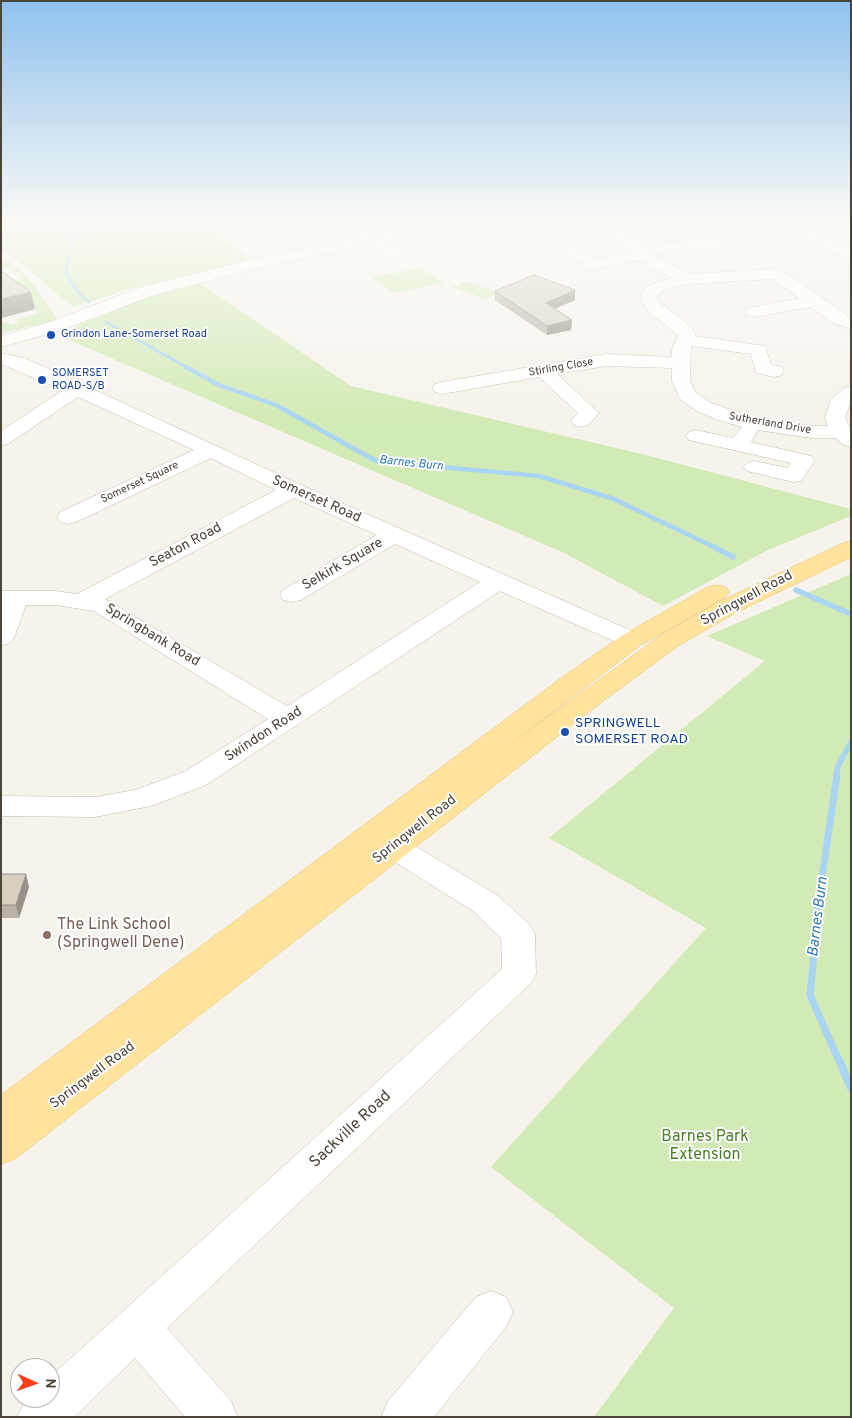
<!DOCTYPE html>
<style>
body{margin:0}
#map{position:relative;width:852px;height:1418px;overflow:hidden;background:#f6f3ec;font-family:Overpass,sans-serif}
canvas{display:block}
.frame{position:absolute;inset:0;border:2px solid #4b4439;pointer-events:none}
.north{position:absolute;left:10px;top:1358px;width:50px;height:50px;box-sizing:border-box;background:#fff;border:1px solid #b7b4b0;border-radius:50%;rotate:92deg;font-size:14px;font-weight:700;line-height:20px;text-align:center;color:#4b4439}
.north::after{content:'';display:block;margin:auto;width:18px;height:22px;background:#fc3f1d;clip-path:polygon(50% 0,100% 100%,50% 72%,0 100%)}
</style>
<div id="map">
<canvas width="852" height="1418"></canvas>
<div class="frame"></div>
<div class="north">N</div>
</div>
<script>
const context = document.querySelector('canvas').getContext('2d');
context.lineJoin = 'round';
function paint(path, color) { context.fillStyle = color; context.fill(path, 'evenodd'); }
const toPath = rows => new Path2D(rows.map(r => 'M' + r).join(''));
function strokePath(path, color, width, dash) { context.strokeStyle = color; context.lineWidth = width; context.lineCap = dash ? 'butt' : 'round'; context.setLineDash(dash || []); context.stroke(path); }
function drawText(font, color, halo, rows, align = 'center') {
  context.font = font + ' Overpass,sans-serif'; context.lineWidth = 4; context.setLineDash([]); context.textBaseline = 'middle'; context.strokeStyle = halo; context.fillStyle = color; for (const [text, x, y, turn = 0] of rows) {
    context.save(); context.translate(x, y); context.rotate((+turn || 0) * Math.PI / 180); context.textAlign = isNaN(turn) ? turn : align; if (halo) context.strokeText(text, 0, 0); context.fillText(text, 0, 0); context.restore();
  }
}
paint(toPath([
 [1,223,207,223,250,260,130,289,73,307,13,257,1,250],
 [10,261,29,278,58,320,1,333,1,323,7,322,12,325,19,323,15,320,40,313,1,285,1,284,23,278,9,268,1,270,1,263],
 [422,268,444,283,393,293,372,277],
 [465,281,500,293,486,299,452,287],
 [200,283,351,386,646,455,851,509,851,516,768,550,663,606,564,553,60,336,81,324,143,299],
 [851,574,851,1417,594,1417,674,1308,491,1167,706,928,549,838,765,661,707,636]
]), '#d2eab5');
strokePath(toPath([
 [69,248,74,223],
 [68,254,66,274,77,291,89,302],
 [106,322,188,368]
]), '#a9d4f2', 3);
strokePath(toPath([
 [186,367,219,385,276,405,376,461,539,476,614,499,718,549]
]), '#a9d4f2', 4.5);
strokePath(toPath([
 [716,548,733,557],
 [796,590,851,614],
 [836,776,838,766,851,742]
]), '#a9d4f2', 5.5);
strokePath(toPath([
 [837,775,820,891,810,995,839,1061]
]), '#a9d4f2', 7);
strokePath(toPath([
 [839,1060,851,1088]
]), '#a9d4f2', 8);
const minor = toPath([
 [265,223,283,223,298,231,301,234,298,237,293,239,288,237,267,226,265,223],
 [335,223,353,223,374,234,433,223,460,223,458,226,453,227,385,241,401,252,403,255,401,258,389,258,370,244,269,265,154,295,59,331,1,347,1,336,47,323,142,287,269,255,358,238,337,226,335,223],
 [595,223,623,229,639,243,691,241,728,236,733,238,736,241,733,244,728,246,691,251,649,252,690,274,777,269,783,271,851,318,851,329,833,323,811,307,754,317,748,316,745,312,748,308,799,298,773,279,687,284,669,288,659,294,657,299,661,304,685,321,696,334,695,336,765,346,771,365,782,367,784,371,782,375,775,377,756,373,751,354,691,346,690,381,695,392,711,403,749,416,811,426,828,426,825,417,831,400,844,388,851,386,851,402,845,417,851,430,851,447,844,445,836,438,811,438,758,430,751,442,811,456,815,460,801,481,793,482,747,471,743,467,747,463,754,461,788,468,791,463,689,440,686,436,689,432,696,430,733,438,742,427,718,420,697,411,680,399,672,381,672,368,606,366,557,374,599,413,588,425,581,427,574,425,571,421,578,413,539,377,442,394,435,392,432,388,435,384,442,382,606,354,672,357,672,350,678,335,649,312,640,299,646,287,657,282,672,278,639,260,592,269,586,267,566,252,568,249,574,247,595,259,631,252,613,235,607,233,594,231,544,238,539,236,536,233,539,230,544,228,595,223],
 [784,223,801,223,851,250,851,262,786,226,784,223],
 [1,353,24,358,84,385,301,485,641,635,645,640,641,645,632,648,623,645,500,591,206,785,151,806,95,817,1,816,1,796,95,797,135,790,186,771,268,719,94,611,55,605,26,605,14,638,10,643,1,646,1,591,55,591,77,594,276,490,211,458,76,522,68,524,60,522,57,517,60,512,194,450,78,397,8,444,1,446,1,431,63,390,1,364,1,353],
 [294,498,377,535,283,590,280,595,283,600,292,602,301,600,395,544,480,582,287,706,105,599,294,498],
 [374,824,385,828,497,895,530,925,535,934,536,974,531,983,167,1328,231,1401,238,1417,185,1417,135,1358,74,1417,17,1417,27,1398,50,1398,50,1377,502,969,501,938,473,911,363,842,359,835,363,828,374,824],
 [491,1291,506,1297,513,1312,506,1327,434,1417,381,1417,388,1401,476,1297,491,1291]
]);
const major = toPath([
 [851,541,851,557,735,613,678,646,603,701,15,1159,1,1164,1,1095,564,676,623,635,708,587,717,585,726,587,729,592,726,597,641,645,505,748,660,636,717,603,843,543,851,541]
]);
strokePath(minor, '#c2bbae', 1);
strokePath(major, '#e6c16a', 1);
paint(minor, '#fff');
paint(major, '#ffe39c');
paint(toPath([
 [575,290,575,300,554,309,572,320,571,330,547,335,495,300,495,291],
 [1,874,29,887,19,918,1,918]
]), '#bab2a6');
paint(toPath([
 [575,290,575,300,545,313,546,303],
 [31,292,35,309,2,318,1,299],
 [572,320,571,330,547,335,547,326],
 [26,874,29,887,19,918,16,905]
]), '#979187');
const building = toPath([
 [1,271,31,292,1,299,1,271],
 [534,275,575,290,546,303,572,320,547,326,495,291,534,275],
 [1,874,26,874,16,905,1,905,1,874]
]);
paint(building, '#d8cfc1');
strokePath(building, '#979187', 1);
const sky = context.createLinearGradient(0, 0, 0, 421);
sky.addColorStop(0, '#8fc1ec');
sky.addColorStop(0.53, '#fbfaf6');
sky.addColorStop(1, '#fbfaf600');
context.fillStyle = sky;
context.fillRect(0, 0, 852, 421);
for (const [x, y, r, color] of [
 [51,335,5,"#1a4fb4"],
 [42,380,5,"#1a4fb4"],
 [565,732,5,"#1a4fb4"],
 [47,935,5,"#8d6e63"]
]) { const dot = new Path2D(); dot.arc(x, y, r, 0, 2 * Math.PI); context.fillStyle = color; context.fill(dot); strokePath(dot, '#fff', 2); }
drawText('11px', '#164399', '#fff', [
 ["Grindon Lane-Somerset Road",61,335],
 ["SOMERSET",52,374],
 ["ROAD-S/B",52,387]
], 'left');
drawText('11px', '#4b4439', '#fff', [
 ["Stirling Close",561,368,-10],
 ["Sutherland Drive",770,424,10],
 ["Somerset Square",140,483,-25]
]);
drawText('italic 12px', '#2e7ab2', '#fff', [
 ["Barnes Burn",411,464,6]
]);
drawText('14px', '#4b4439', '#fff', [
 ["Somerset Road",316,500,24],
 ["Seaton Road",186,546,-28],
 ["Selkirk Square",343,565,-30],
 ["Springwell Road",747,599,-28],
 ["Springbank Road",152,636,31],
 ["Swindon Road",264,735,-33],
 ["Springwell Road",415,830,-38],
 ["Springwell Road",93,1076,-37]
]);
drawText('14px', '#164399', '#fff', [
 ["SPRINGWELL",575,724],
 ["SOMERSET ROAD",575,740]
], 'left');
drawText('italic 15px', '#2e7ab2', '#fff', [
 ["Barnes Burn",819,917,-83]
]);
drawText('16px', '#785e54', '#fff', [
 ["The Link School",57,926],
 ["(Springwell Dene)",57,944]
], 'left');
drawText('16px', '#4b4439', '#fff', [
 ["Sackville Road",351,1130,-43]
]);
drawText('16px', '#4a7f2a', '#fff', [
 ["Barnes Park",705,1138],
 ["Extension",705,1156]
]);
</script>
